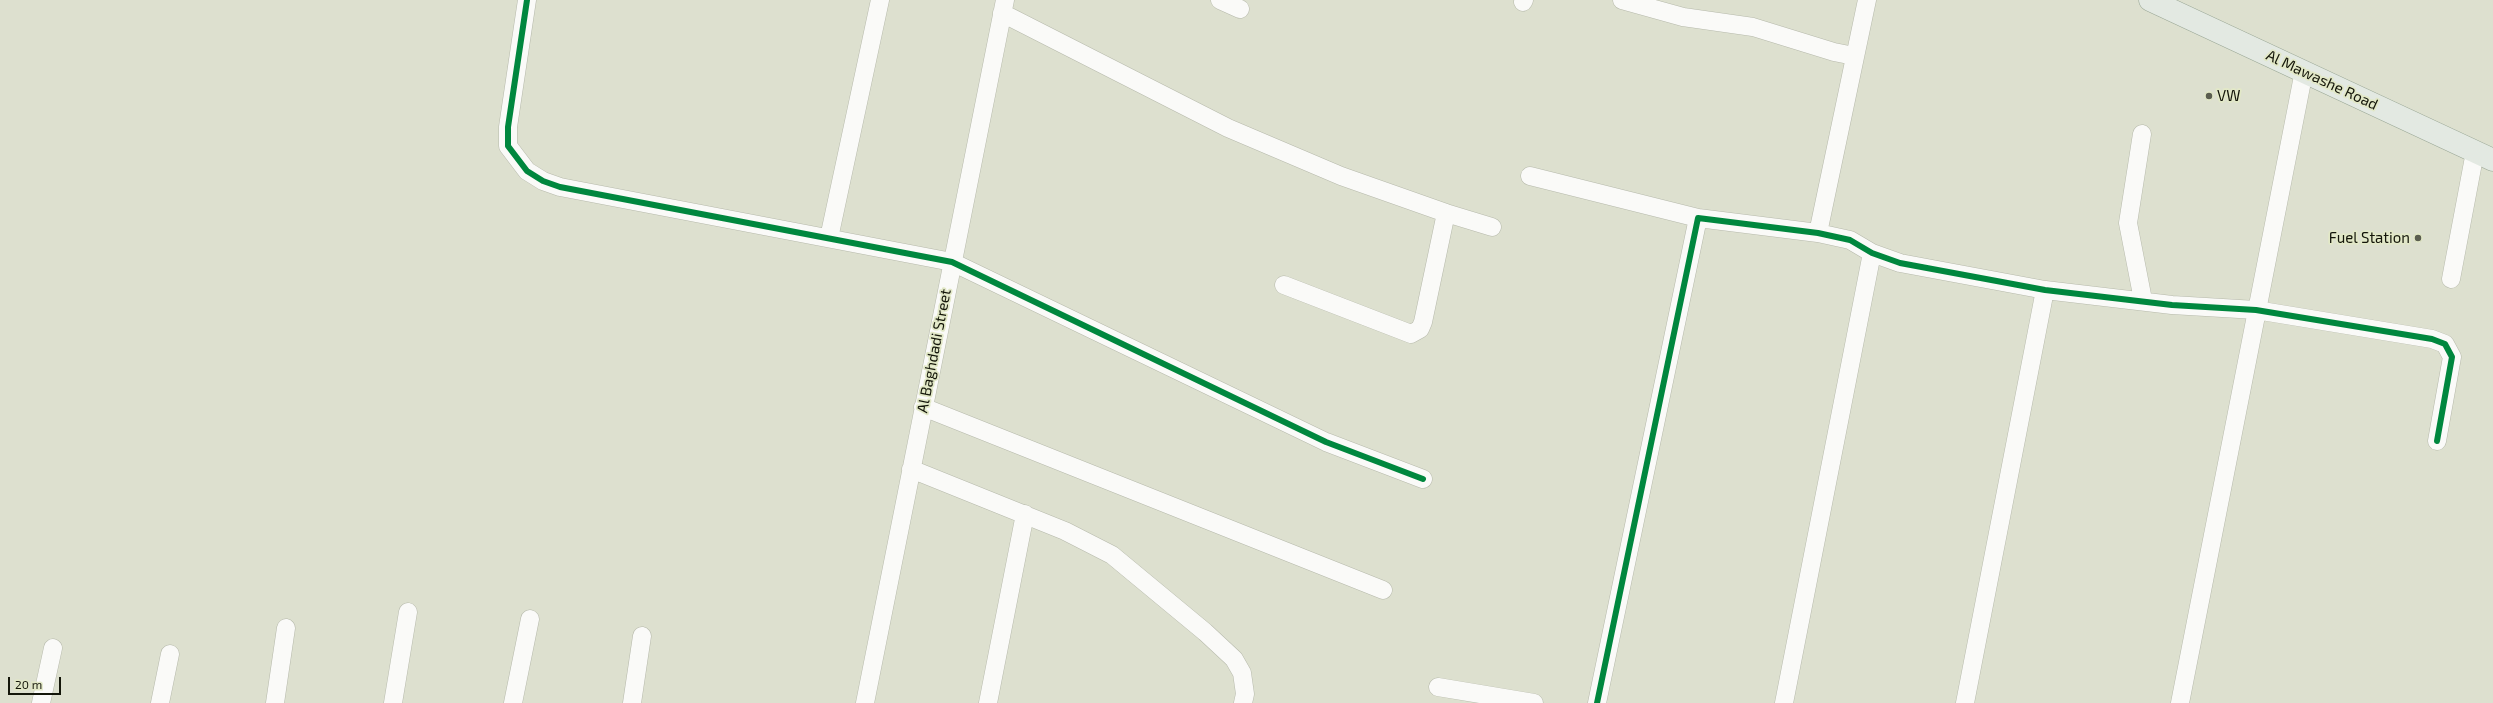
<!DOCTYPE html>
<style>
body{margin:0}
#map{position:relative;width:2493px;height:703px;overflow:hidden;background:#dde0cf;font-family:"Exo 2",sans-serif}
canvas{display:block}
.scale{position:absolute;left:8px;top:677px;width:53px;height:18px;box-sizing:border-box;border:2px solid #14160a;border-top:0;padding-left:5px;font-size:12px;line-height:14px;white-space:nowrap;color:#14160a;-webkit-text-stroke:3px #e2e8c7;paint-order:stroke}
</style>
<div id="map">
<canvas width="2493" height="703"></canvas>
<div class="scale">20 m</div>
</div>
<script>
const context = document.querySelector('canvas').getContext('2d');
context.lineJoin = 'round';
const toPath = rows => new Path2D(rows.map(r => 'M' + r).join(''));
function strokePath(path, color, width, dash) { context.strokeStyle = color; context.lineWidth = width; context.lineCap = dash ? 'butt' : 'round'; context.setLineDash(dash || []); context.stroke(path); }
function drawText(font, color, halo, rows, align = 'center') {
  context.font = font + ' "Exo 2",sans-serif'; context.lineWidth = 3.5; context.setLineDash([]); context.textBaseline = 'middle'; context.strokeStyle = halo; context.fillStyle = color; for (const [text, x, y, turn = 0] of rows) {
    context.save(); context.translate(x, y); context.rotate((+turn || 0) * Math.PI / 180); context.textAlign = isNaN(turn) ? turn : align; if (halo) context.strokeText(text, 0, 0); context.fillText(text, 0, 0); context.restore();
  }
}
const minor = toPath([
 [527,0,508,127,508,146,527,171,543,181,560,187,952,262,1326,442,1423,479],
 [1220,0,1240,9],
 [1622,0,1683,17,1753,27,1834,52,1854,56],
 [1523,2,1524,0],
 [1002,13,1228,128,1341,176,1446,213,1492,227],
 [2142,134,2128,223,2143,300],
 [1530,176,1698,218],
 [1818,233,1867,0],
 [829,238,880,0],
 [2451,279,2475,152],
 [1284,285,1411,334,1420,329,1423,322,1446,213],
 [923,407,1383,590],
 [911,469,1065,531,1112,555,1205,632,1234,659,1242,673,1245,694,1243,703],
 [1438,687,1534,703],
 [41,703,53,648],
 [160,703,170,654],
 [275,703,286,628],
 [393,703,408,612],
 [513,703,530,619],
 [632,703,642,636],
 [865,703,1005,0],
 [988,703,1025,514],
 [1597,703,1698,218,1818,233,1850,240,1872,253,1900,263,2045,290,2172,305,2256,310,2432,339,2445,344,2452,357,2437,441],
 [1784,703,1872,253],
 [1965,703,2045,290],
 [2180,703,2304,71]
]);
const major = toPath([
 [2150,0,2493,160]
]);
strokePath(minor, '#b6b9ab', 19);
strokePath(major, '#99a695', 23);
strokePath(minor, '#fafaf8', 18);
strokePath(major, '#e3e9e2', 22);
strokePath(toPath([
 [527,0,508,127,508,146,527,171,543,181,560,187,952,262,1326,442,1423,479],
 [1597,703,1698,218,1818,233,1850,240,1872,253,1900,263,2045,290,2172,305,2256,310,2432,339,2445,344,2452,357,2437,441]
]), '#00873e', 6);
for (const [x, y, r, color] of [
 [2209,96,4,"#5a5d4f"],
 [2418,238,4,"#5a5d4f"]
]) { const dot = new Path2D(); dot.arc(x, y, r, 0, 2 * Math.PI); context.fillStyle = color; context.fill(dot); strokePath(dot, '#e2e8c7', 1.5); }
drawText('15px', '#14160a', '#e2e8c7', [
 ["Al Mawashe Road",2322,80,25],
 ["Al Baghdadi Street",934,351,-79]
]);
drawText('15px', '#14160a', '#e2e8c7', [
 ["VW",2217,96],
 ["Fuel Station",2410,238,"right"]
], 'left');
</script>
